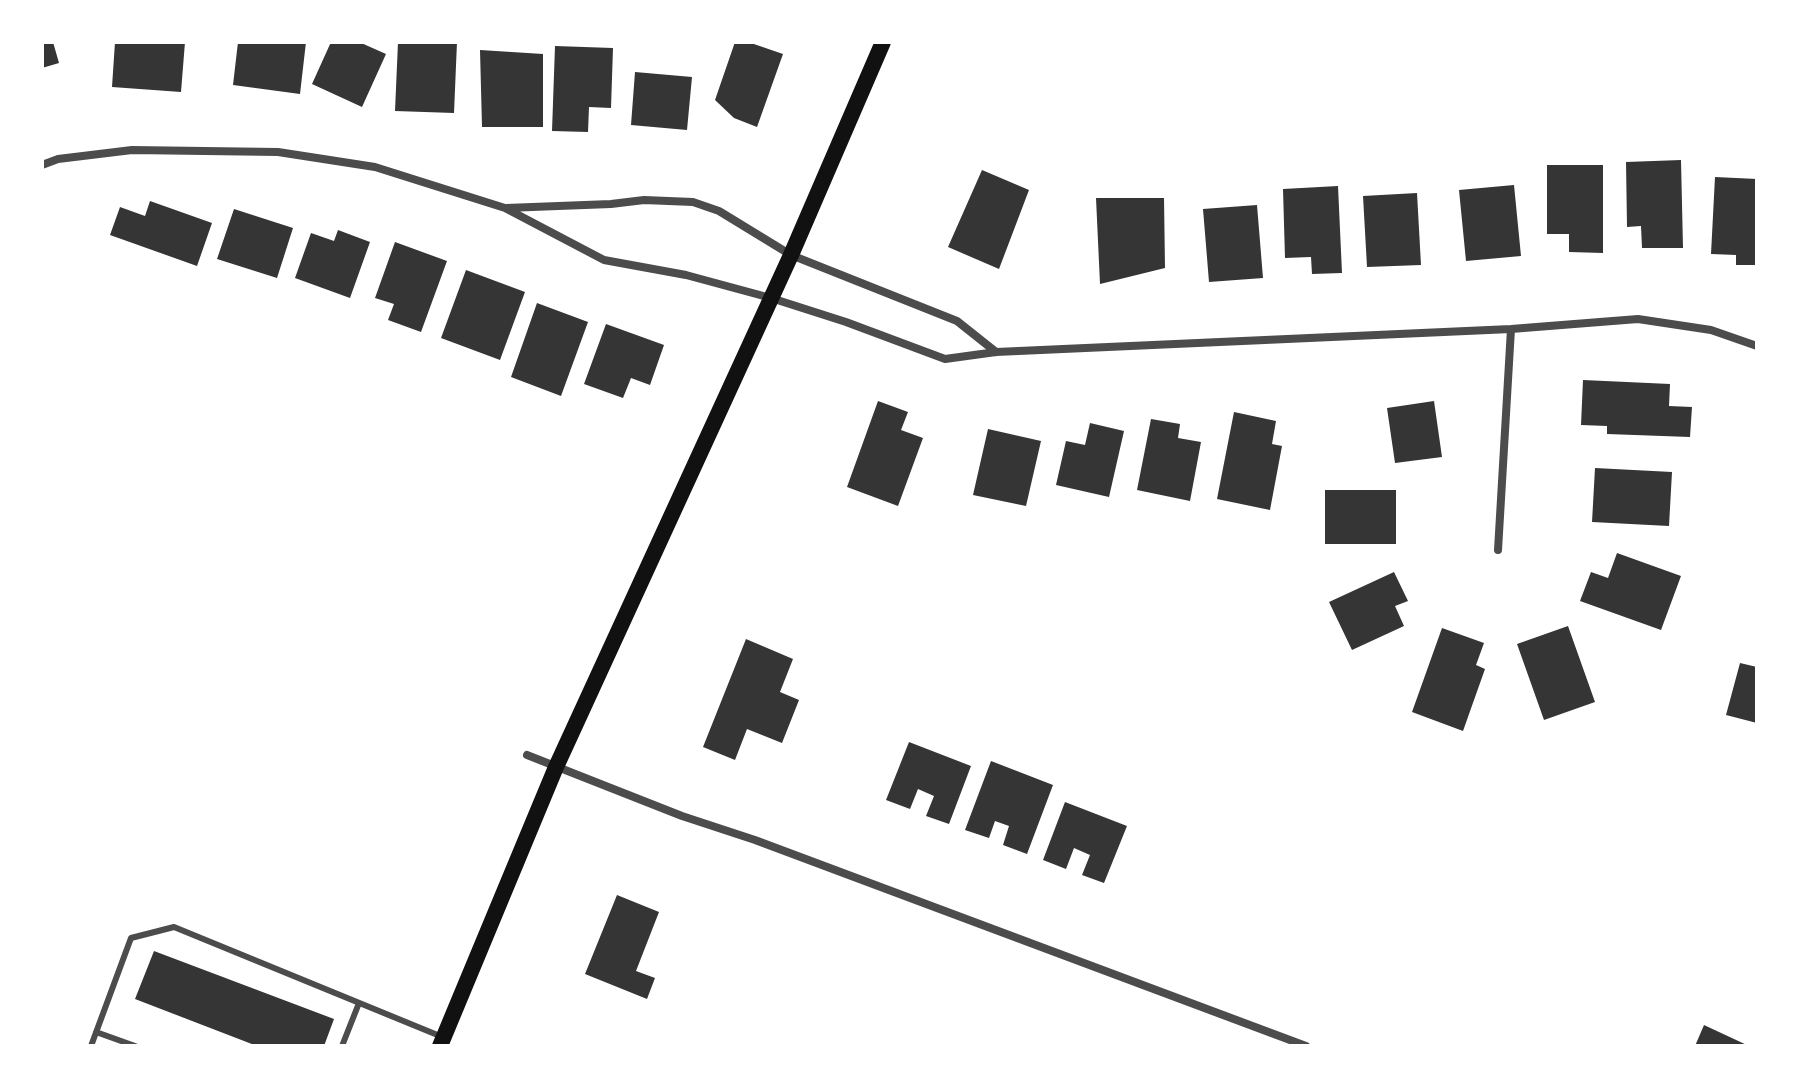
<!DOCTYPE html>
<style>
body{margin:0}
#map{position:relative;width:1799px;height:1088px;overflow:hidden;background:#fff;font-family:Arial,sans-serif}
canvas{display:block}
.frame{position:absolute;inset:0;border:44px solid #fff;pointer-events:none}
</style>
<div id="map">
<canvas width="1799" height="1088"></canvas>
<div class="frame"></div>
</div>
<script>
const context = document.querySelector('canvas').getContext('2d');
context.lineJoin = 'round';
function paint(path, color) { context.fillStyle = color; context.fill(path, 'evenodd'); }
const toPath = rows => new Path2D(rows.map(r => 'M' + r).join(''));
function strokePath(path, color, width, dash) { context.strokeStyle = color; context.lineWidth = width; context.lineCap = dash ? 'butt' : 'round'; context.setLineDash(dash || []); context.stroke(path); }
paint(toPath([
 [42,42,53,42,59,63,42,68],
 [115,42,185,42,181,92,112,87],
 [238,42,306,42,300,94,233,85],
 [331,42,359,42,386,54,362,107,312,84],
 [398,42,457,42,454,113,395,111],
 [735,42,748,42,783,54,757,127,734,118,715,100],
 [555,46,613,48,611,108,589,107,588,132,552,131],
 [480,50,543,54,543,127,482,127],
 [635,72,692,77,687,130,631,125],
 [1681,160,1683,248,1642,248,1641,226,1627,227,1626,162],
 [1547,165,1603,165,1603,253,1569,252,1569,234,1547,234],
 [982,170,1029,190,999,269,948,247],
 [1715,177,1757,179,1757,265,1736,265,1736,255,1711,254],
 [1514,185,1521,256,1466,261,1459,190],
 [1338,186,1342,273,1312,274,1311,257,1285,258,1283,189],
 [1417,193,1421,265,1367,267,1363,196],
 [1096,198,1164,198,1165,268,1100,284],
 [150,201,212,223,197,266,110,235,120,207,145,216],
 [1257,205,1263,278,1209,282,1203,209],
 [234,209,293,228,277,278,217,259],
 [338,230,370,242,350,298,295,278,311,233,334,241],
 [395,242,447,261,421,332,388,320,394,304,375,298],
 [466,270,525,292,500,360,441,338],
 [537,303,588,322,561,396,511,377],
 [606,324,664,345,650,385,631,378,623,398,584,384],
 [1583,380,1670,384,1669,406,1692,407,1690,437,1607,434,1607,426,1581,425],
 [878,401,908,412,901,430,923,438,898,506,847,487],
 [1434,401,1442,457,1395,463,1387,408],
 [1234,412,1276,421,1272,444,1282,446,1270,510,1217,499],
 [1151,419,1180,424,1178,438,1201,442,1190,501,1137,490],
 [1090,423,1124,431,1109,497,1056,485,1066,441,1085,445],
 [988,429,1041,441,1026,506,973,495],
 [1595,468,1672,472,1669,526,1592,522],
 [1325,490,1396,490,1396,544,1325,544],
 [1617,553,1681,576,1661,630,1580,601,1591,572,1608,578],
 [1394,572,1408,601,1395,606,1404,626,1352,650,1329,602],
 [1568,626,1595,702,1544,720,1517,644],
 [1442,628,1484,643,1476,665,1485,669,1463,731,1412,712],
 [746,639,793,659,780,692,799,700,782,743,747,729,735,760,703,747],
 [1740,663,1757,667,1757,723,1726,715],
 [909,742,971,766,949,824,926,816,934,796,918,789,910,809,886,800],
 [991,761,1053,785,1027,854,1003,845,1009,826,995,821,989,838,965,830],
 [1065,802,1127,826,1104,883,1082,875,1090,855,1074,848,1066,869,1043,860],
 [617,895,659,912,636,971,655,978,647,999,585,974],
 [154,951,334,1019,324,1046,257,1046,135,999],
 [1704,1025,1749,1046,1695,1046]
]), '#353535');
strokePath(toPath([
 [96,1032,135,1046],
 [91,1046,131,938,174,927,440,1036],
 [342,1046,359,1003]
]), '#4c4c4c', 6);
strokePath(toPath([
 [42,165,58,159,132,150,278,152,375,167,505,208,604,260,686,275,771,298,846,322,945,359,996,352,1511,329,1638,319,1711,330,1757,346],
 [506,208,611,204,644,200,693,202,719,211,791,255,957,321,996,352],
 [1498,550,1511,329],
 [527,755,682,816,755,840,1306,1046]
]), '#4c4c4c', 8);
strokePath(toPath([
 [440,1046,556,767,791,255,883,42]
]), '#111', 16);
</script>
